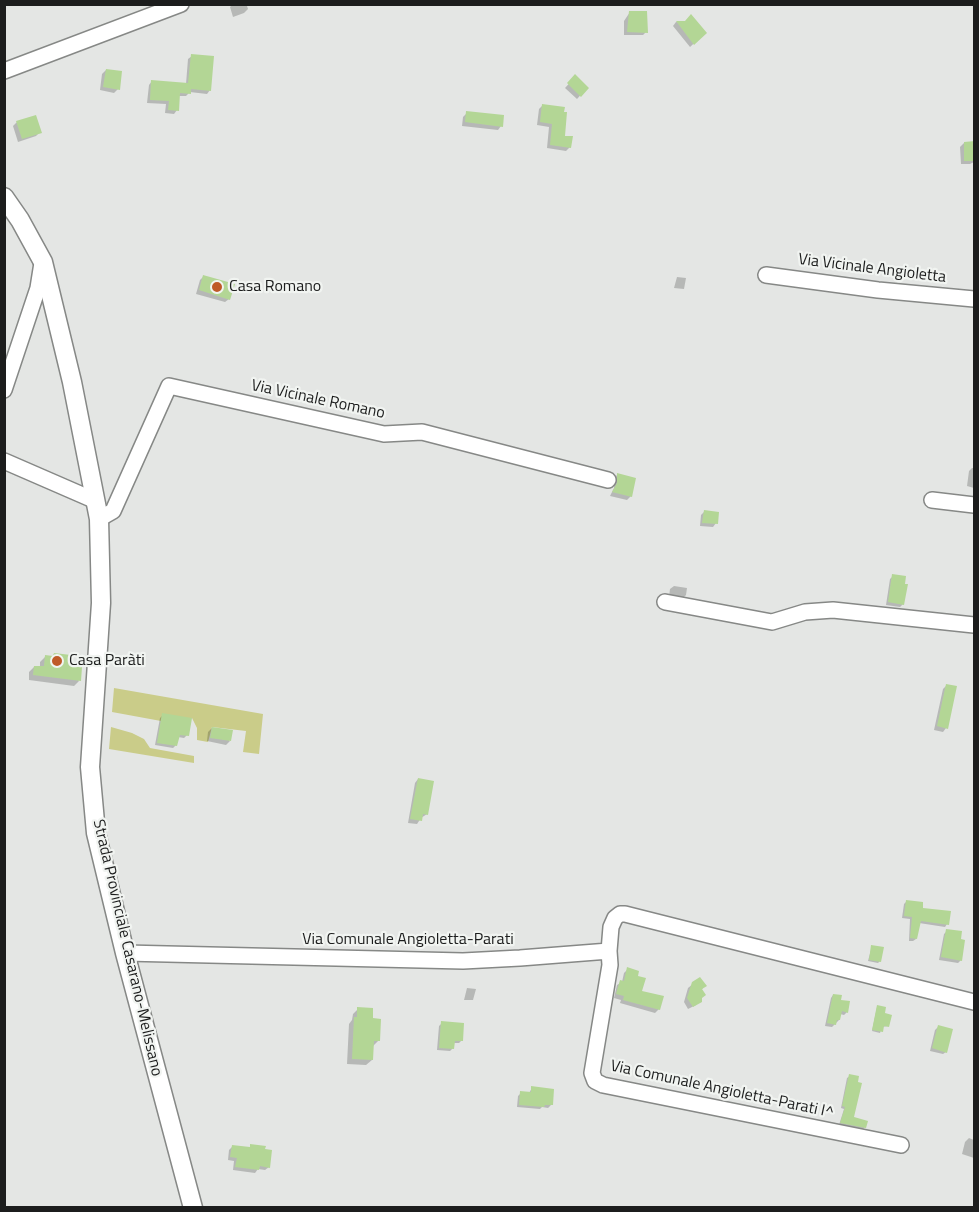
<!DOCTYPE html>
<meta charset="utf-8">
<style>
body{margin:0}
#map{position:relative;width:979px;height:1212px;overflow:hidden;background:#e4e6e4;font-family:"Titillium Web",sans-serif}
canvas{display:block}
.frame{position:absolute;inset:0;border:6px solid #1c1d1d;pointer-events:none}
</style>
<div id="map">
<canvas width="979" height="1212"></canvas>
<div class="frame"></div>
</div>
<script>
const context = document.querySelector('canvas').getContext('2d');
context.lineJoin = 'round';
function paint(path, color) { context.fillStyle = color; context.fill(path, 'evenodd'); }
const toPath = rows => new Path2D(rows.map(r => 'M' + r).join(''));
function strokePath(path, color, width, dash) { context.strokeStyle = color; context.lineWidth = width; context.lineCap = dash ? 'butt' : 'round'; context.setLineDash(dash || []); context.stroke(path); }
function drawText(font, color, halo, rows, align = 'center') {
  context.font = font + ' "Titillium Web",sans-serif'; context.lineWidth = 4.5; context.setLineDash([]); context.textBaseline = 'middle'; context.strokeStyle = halo; context.fillStyle = color; for (const [text, x, y, turn = 0] of rows) {
    context.save(); context.translate(x, y); context.rotate((+turn || 0) * Math.PI / 180); context.textAlign = isNaN(turn) ? turn : align; if (halo) context.strokeText(text, 0, 0); context.fillText(text, 0, 0); context.restore();
  }
}
paint(toPath([
 [114,688,263,714,259,754,243,752,246,731,212,727,208,742,197,740,197,728,192,718,161,721,112,712],
 [111,727,132,733,144,739,150,748,194,756,194,763,109,749]
]), '#cacc89');
paint(toPath([
 [233,4,250,4,247,6,248,9,244,13,233,17,230,7],
 [630,12,646,32,643,35,624,35,624,21],
 [676,22,685,23,705,33,690,47,673,26],
 [192,56,210,90,207,94,190,92,186,96,179,96,177,110,174,114,165,113,166,104,147,103,149,85,152,81,186,84,188,59],
 [106,70,118,89,114,93,100,90,102,74],
 [575,77,587,88,577,99,565,88],
 [543,105,570,147,566,151,547,148,549,127,537,125,539,109],
 [467,113,501,126,498,130,462,126,463,117],
 [17,122,40,132,36,136,18,142,13,126],
 [964,143,974,143,974,162,970,164,961,164,960,147],
 [204,276,229,299,225,302,196,294,200,280],
 [677,277,686,278,684,289,674,288],
 [972,468,974,468,974,488,967,486,969,471],
 [617,475,631,496,627,500,610,496,614,488,614,479],
 [705,511,716,523,713,527,700,526,701,515],
 [893,576,903,604,900,607,886,605,890,579],
 [674,586,687,588,686,595,682,599,669,597,670,589],
 [54,654,69,667,79,681,74,686,29,680,29,672,34,667,40,667,40,662,45,657,51,658],
 [947,685,946,728,943,732,934,730,943,689],
 [163,715,187,735,184,738,178,737,176,745,173,748,155,745,160,718],
 [212,728,230,741,226,745,207,741,208,732],
 [418,779,427,814,421,818,417,824,408,823,415,783],
 [906,902,921,909,947,924,945,927,919,923,916,939,913,941,909,941,910,919,902,918,904,904],
 [947,931,961,960,958,963,939,960,944,934],
 [872,946,880,961,878,963,868,961],
 [628,969,637,978,640,992,659,1009,655,1013,620,1003,621,1000,614,998,617,985,622,982,624,973],
 [693,984,705,986,701,990,696,1005,688,1009,684,1002,688,988],
 [467,988,476,989,473,1000,464,1000],
 [833,995,847,1012,844,1015,840,1014,839,1020,832,1027,825,1026,831,998],
 [877,1007,883,1015,888,1026,882,1027,880,1033,872,1031],
 [358,1009,371,1019,379,1040,373,1046,372,1060,366,1065,347,1064,349,1024,352,1020,353,1014],
 [442,1023,462,1040,459,1043,453,1043,453,1048,450,1051,437,1050,439,1026],
 [938,1027,946,1052,943,1054,930,1051,935,1030],
 [850,1076,853,1118,865,1127,862,1130,839,1125,844,1109,841,1108,847,1078],
 [532,1088,551,1105,548,1108,542,1107,540,1109,517,1107,518,1096,521,1093,529,1093],
 [969,1138,974,1140,974,1158,962,1154,965,1142],
 [233,1146,269,1167,265,1170,258,1169,255,1173,233,1170,234,1161,228,1160,229,1150]
]), '#0003');
paint(toPath([
 [629,11,647,11,648,33,627,32],
 [691,14,707,33,694,45,676,21,685,21],
 [191,54,214,56,211,91,191,89,191,94,180,93,179,111,168,110,169,101,150,100,151,80,188,83],
 [106,69,122,71,120,90,103,87],
 [575,74,589,88,581,97,567,83],
 [542,104,565,107,564,112,567,112,565,136,573,136,571,148,550,145,552,124,540,122],
 [466,111,504,115,503,127,465,122],
 [36,115,42,133,22,139,16,121],
 [975,141,975,161,964,161,964,142],
 [203,275,235,284,230,300,199,290],
 [617,473,636,478,632,497,612,492,617,483],
 [704,510,719,512,718,524,702,523],
 [892,574,906,576,905,584,908,584,904,605,888,602],
 [54,653,71,655,70,666,82,667,81,681,33,675,34,666,44,666,45,655,53,656],
 [946,684,957,686,948,729,937,726],
 [162,713,192,718,189,736,180,735,177,746,157,743],
 [212,727,233,730,231,741,210,738],
 [418,778,434,781,428,815,423,814,422,821,410,819],
 [906,900,923,902,923,908,951,911,949,925,921,921,917,939,910,938,912,917,904,916],
 [946,929,962,931,961,939,965,940,962,961,941,957],
 [871,945,884,947,881,962,869,960],
 [627,967,639,971,638,976,646,978,642,991,664,996,660,1010,623,1000,624,996,616,994,620,980,624,981],
 [700,977,707,986,702,989,706,995,702,998,702,1002,693,1007,687,998,692,982],
 [833,994,842,995,841,1000,850,1001,848,1013,842,1011,840,1020,837,1020,836,1025,827,1023],
 [877,1005,886,1007,885,1013,892,1015,889,1027,884,1026,883,1032,872,1030],
 [357,1007,373,1008,373,1018,381,1019,380,1041,374,1041,373,1060,352,1059,354,1017,357,1017],
 [441,1021,464,1023,463,1041,455,1041,454,1049,439,1048],
 [938,1025,953,1029,947,1053,932,1048],
 [849,1074,859,1076,858,1082,862,1083,854,1117,868,1121,866,1128,840,1123,845,1107,842,1106],
 [531,1086,554,1089,553,1105,545,1105,544,1107,519,1105,520,1091,531,1092],
 [250,1144,266,1146,265,1149,272,1150,270,1168,260,1166,259,1170,235,1167,237,1158,230,1157,232,1145,250,1147]
]), '#b3d695');
const minor = toPath([
 [4,71,181,4],
 [766,275,878,290,974,299],
 [4,390,38,288,42,263],
 [4,461,96,501],
 [932,500,974,505],
 [99,519,113,511,169,386,384,434,422,432,608,480],
 [665,602,772,622,805,612,833,610,974,625],
 [609,951,610,965,592,1073,595,1081,603,1085,901,1145],
 [125,953,463,961,520,958,609,951,611,927,615,918,620,914,625,914,974,1002]
]);
const major = toPath([
 [4,197,20,220,43,262,72,382,99,519,101,603,90,767,96,833,125,953,193,1208]
]);
strokePath(minor, '#868886', 18);
strokePath(major, '#868886', 21);
strokePath(minor, '#fff', 15);
strokePath(major, '#fff', 18);
for (const [x, y, r, color] of [
 [217,287,6,"#bf5a28"],
 [57,661,6,"#bf5a28"]
]) { const dot = new Path2D(); dot.arc(x, y, r, 0, 2 * Math.PI); context.fillStyle = color; context.fill(dot); strokePath(dot, '#f1f4f1', 2); }
drawText('16px', '#1c1d1d', '#f1f4f1', [
 ["Via Vicinale Angioletta",872,269,7],
 ["Via Vicinale Romano",318,400,12],
 ["Via Comunale Angioletta-Parati",408,940],
 ["Strada Provinciale Casarano-Melissano",127,948,77],
 ["Via Comunale Angioletta-Parati I^",722,1090,12]
]);
drawText('16px', '#1c1d1d', '#f1f4f1', [
 ["Casa Romano",229,287],
 ["Casa Paràti",69,661]
], 'left');
</script>
